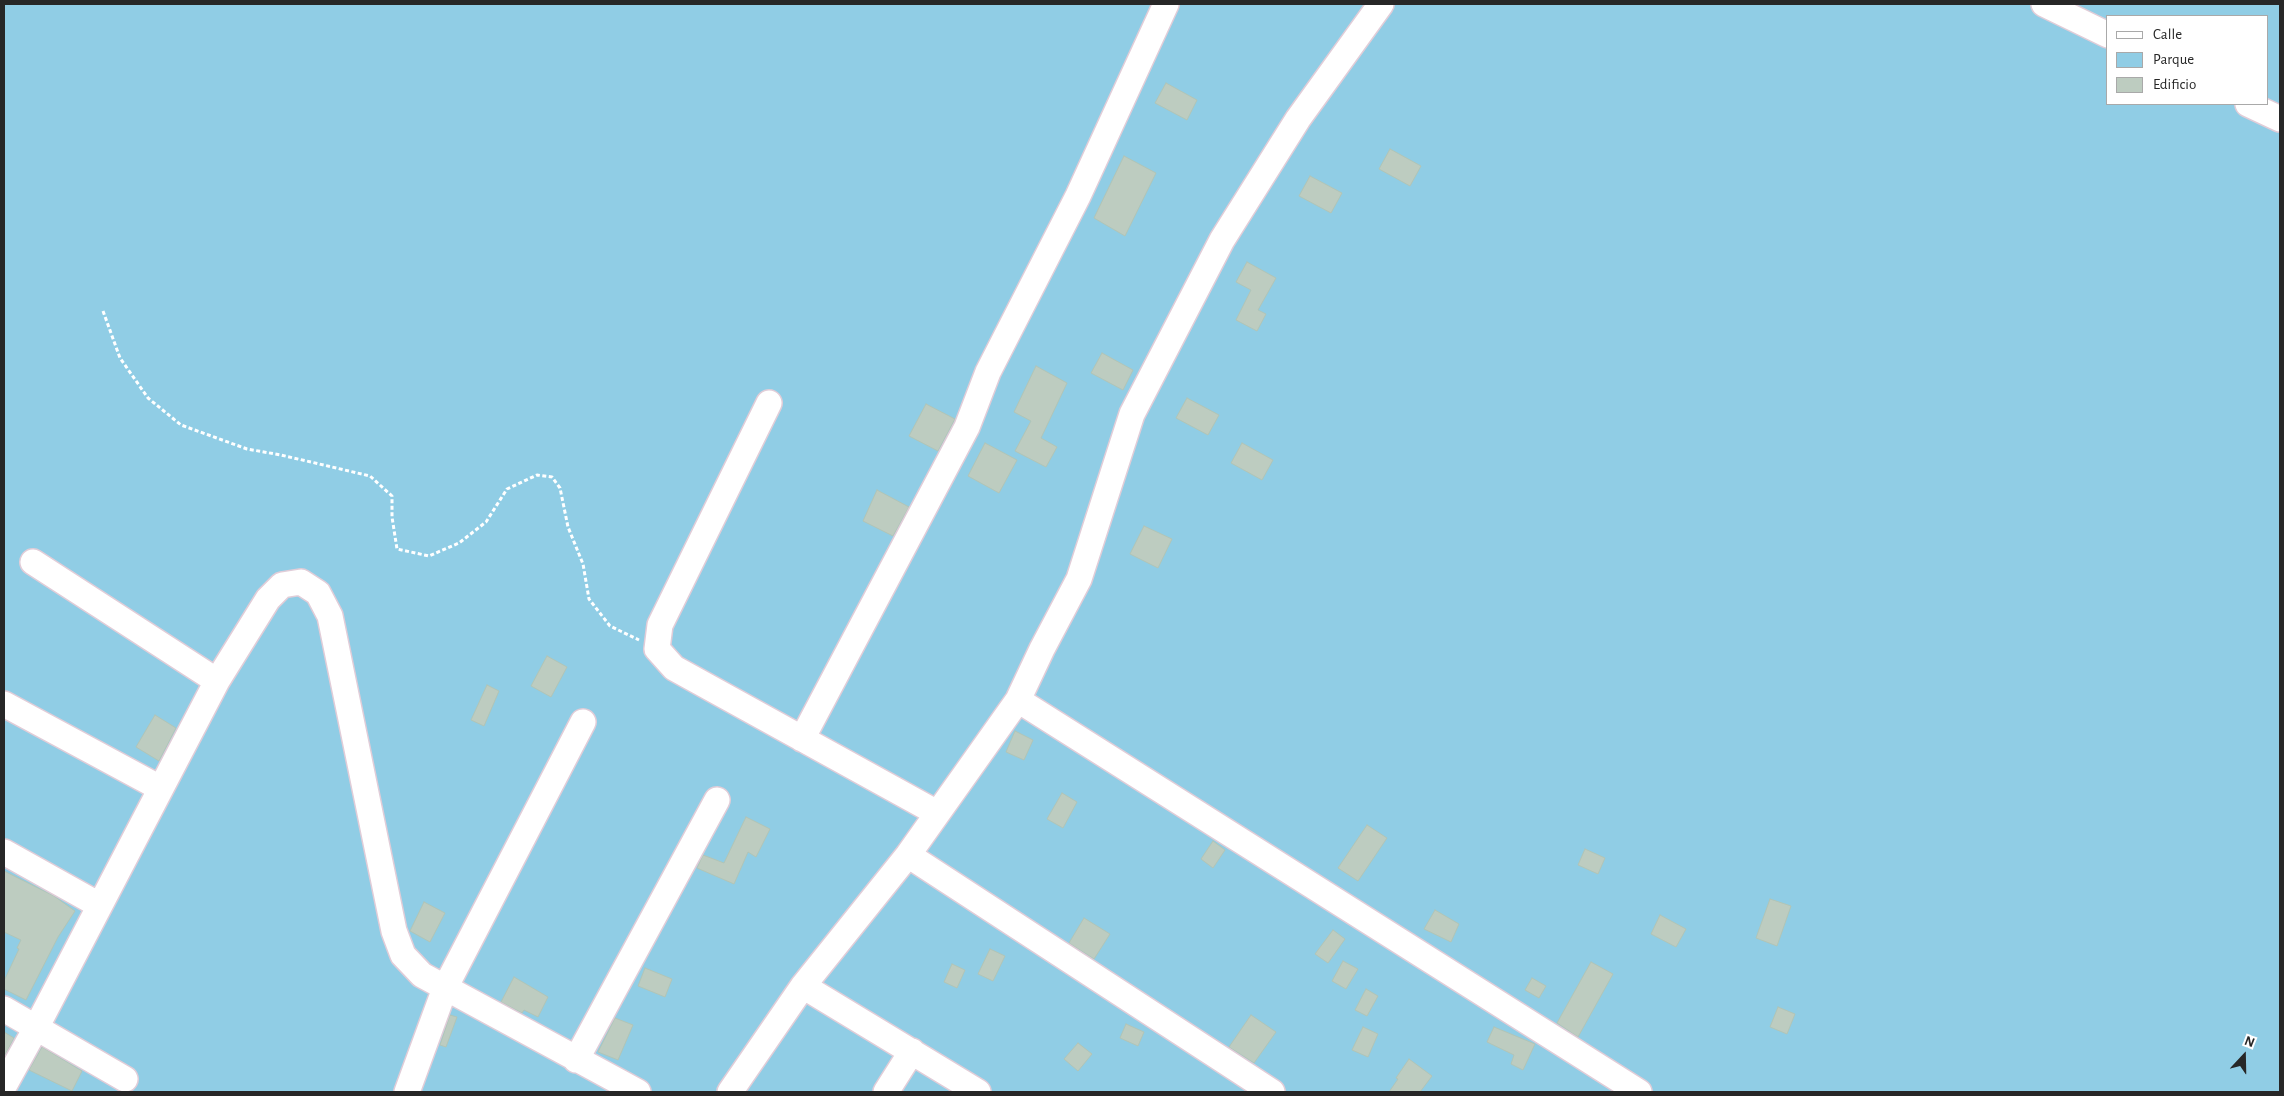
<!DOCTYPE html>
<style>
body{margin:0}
#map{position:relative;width:2284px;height:1096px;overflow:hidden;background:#d7ebdb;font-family:"Alegreya Sans",sans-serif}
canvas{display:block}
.frame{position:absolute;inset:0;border:5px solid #272727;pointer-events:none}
.legend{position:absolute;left:2106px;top:15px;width:162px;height:90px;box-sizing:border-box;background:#fff;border:1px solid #a9a9a9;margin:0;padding:6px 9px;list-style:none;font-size:15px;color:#272727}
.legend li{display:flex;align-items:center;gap:10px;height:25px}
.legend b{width:25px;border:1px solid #a9a9a9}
.north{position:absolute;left:2219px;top:1031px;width:50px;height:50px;-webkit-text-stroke:4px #fff;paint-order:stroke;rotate:21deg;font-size:14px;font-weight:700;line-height:20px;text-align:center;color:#272727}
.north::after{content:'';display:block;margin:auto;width:18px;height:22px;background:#272727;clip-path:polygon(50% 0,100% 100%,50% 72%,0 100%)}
</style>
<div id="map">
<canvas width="2284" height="1096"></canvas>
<div class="frame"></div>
<ul class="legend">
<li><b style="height:6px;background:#fff"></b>Calle</li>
<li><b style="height:14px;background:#90cde5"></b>Parque</li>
<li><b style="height:14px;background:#bdccc0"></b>Edificio</li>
</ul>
<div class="north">N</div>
</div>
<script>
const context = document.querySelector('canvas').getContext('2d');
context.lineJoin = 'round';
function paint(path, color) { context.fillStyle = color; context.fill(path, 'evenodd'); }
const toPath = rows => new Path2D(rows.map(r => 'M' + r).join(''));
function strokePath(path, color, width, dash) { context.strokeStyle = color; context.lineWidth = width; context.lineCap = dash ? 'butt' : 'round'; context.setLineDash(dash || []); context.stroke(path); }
paint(toPath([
 [4,4,2280,4,2280,1092,4,1092],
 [2108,16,2268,16,2268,104,2108,104]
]), '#90cde5');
const building = toPath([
 [1166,83,1197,100,1187,120,1155,103,1166,83],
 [1390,149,1421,166,1410,186,1379,169,1390,149],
 [1124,156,1156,173,1125,236,1094,218,1124,156],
 [1310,176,1342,193,1331,213,1299,196,1310,176],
 [1247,262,1276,278,1258,310,1266,314,1257,331,1236,320,1251,290,1236,282,1247,262],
 [1102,353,1133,370,1123,390,1091,373,1102,353],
 [1036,366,1067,383,1041,438,1057,447,1046,467,1015,451,1031,421,1014,412,1036,366],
 [1187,398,1219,415,1208,435,1176,418,1187,398],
 [926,404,955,419,938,451,909,436,926,404],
 [985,443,1017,460,999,493,968,476,985,443],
 [1242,443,1273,460,1262,480,1231,463,1242,443],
 [877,490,909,507,893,536,863,521,877,490],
 [1144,526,1172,539,1158,568,1130,554,1144,526],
 [547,656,567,667,551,697,531,686,547,656],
 [487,685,499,691,484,726,471,720,487,685],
 [155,715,176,728,159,761,136,747,155,715],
 [1015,731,1033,740,1024,760,1006,752,1015,731],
 [1062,793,1077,802,1063,828,1047,819,1062,793],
 [746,817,770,829,756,857,748,852,734,884,697,868,703,855,724,863,746,817],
 [1367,825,1387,838,1358,881,1338,868,1367,825],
 [1213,841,1225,850,1213,868,1201,859,1213,841],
 [1585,849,1605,858,1598,874,1578,865,1585,849],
 [4,871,54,896,75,911,58,937,26,1000,4,989,4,981,19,949,17,948,21,940,4,932,4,871],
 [1770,899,1791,906,1777,946,1756,938,1770,899],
 [424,902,445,913,430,942,410,931,424,902],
 [1435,910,1459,924,1451,942,1424,929,1435,910],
 [1660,915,1686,929,1676,947,1651,934,1660,915],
 [1084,918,1110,934,1094,959,1069,943,1084,918],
 [1333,930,1345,939,1328,963,1315,954,1333,930],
 [990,949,1005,956,993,981,978,974,990,949],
 [1343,961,1358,969,1346,989,1332,981,1343,961],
 [1591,962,1613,974,1578,1037,1557,1023,1591,962],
 [952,964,965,970,957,988,944,982,952,964],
 [645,968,672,979,665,997,638,986,645,968],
 [514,977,548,997,538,1017,524,1010,522,1013,501,1002,514,977],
 [1532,978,1546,986,1539,998,1525,990,1532,978],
 [1366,989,1378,996,1367,1016,1355,1010,1366,989],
 [1778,1007,1795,1014,1787,1034,1770,1027,1778,1007],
 [450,1015,457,1017,446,1047,440,1045,450,1015],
 [1251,1015,1276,1032,1254,1063,1229,1047,1251,1015],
 [615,1018,633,1025,618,1060,598,1052,615,1018],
 [1126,1024,1144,1032,1138,1046,1120,1038,1126,1024],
 [1363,1027,1378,1034,1368,1057,1352,1050,1363,1027],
 [1494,1027,1535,1044,1523,1070,1511,1064,1514,1055,1487,1042,1494,1027],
 [4,1032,14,1038,4,1057,4,1032],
 [1078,1043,1092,1054,1078,1071,1064,1059,1078,1043],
 [42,1047,82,1071,72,1091,29,1070,42,1047],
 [1409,1059,1432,1076,1420,1092,1389,1092,1398,1079,1396,1078,1409,1059]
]);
paint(building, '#bdccc0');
strokePath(building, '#b1c5b7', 1);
const minor = toPath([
 [2044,4,2108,35],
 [2248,104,2280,119],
 [769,403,660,625,657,649,674,668,937,813],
 [33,562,217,681],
 [1018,700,1639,1092],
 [4,704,160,788],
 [802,739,967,427,988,372,1078,196,1166,4],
 [4,852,99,905],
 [908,855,1272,1092],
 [803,986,978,1092],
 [4,1009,125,1079],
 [576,1060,717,800],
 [4,1086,36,1028,217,681,268,599,282,585,301,582,318,593,330,616,394,931,403,955,422,975,638,1092],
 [407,1092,445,988,583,722],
 [730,1092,803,986,908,855,1018,700,1042,649,1079,579,1132,414,1222,240,1298,119,1381,4],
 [886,1092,912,1051]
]);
strokePath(minor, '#e1cdd8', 28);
strokePath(toPath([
 [103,311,120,358,148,398,181,425,247,449,281,455,370,476,392,496,392,517,397,549,429,556,459,543,486,522,507,489,537,475,552,477,560,488,568,527,583,564,589,599,610,626,639,640]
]), '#fff', 3, [4, 2.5]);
strokePath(minor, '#fff', 25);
</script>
